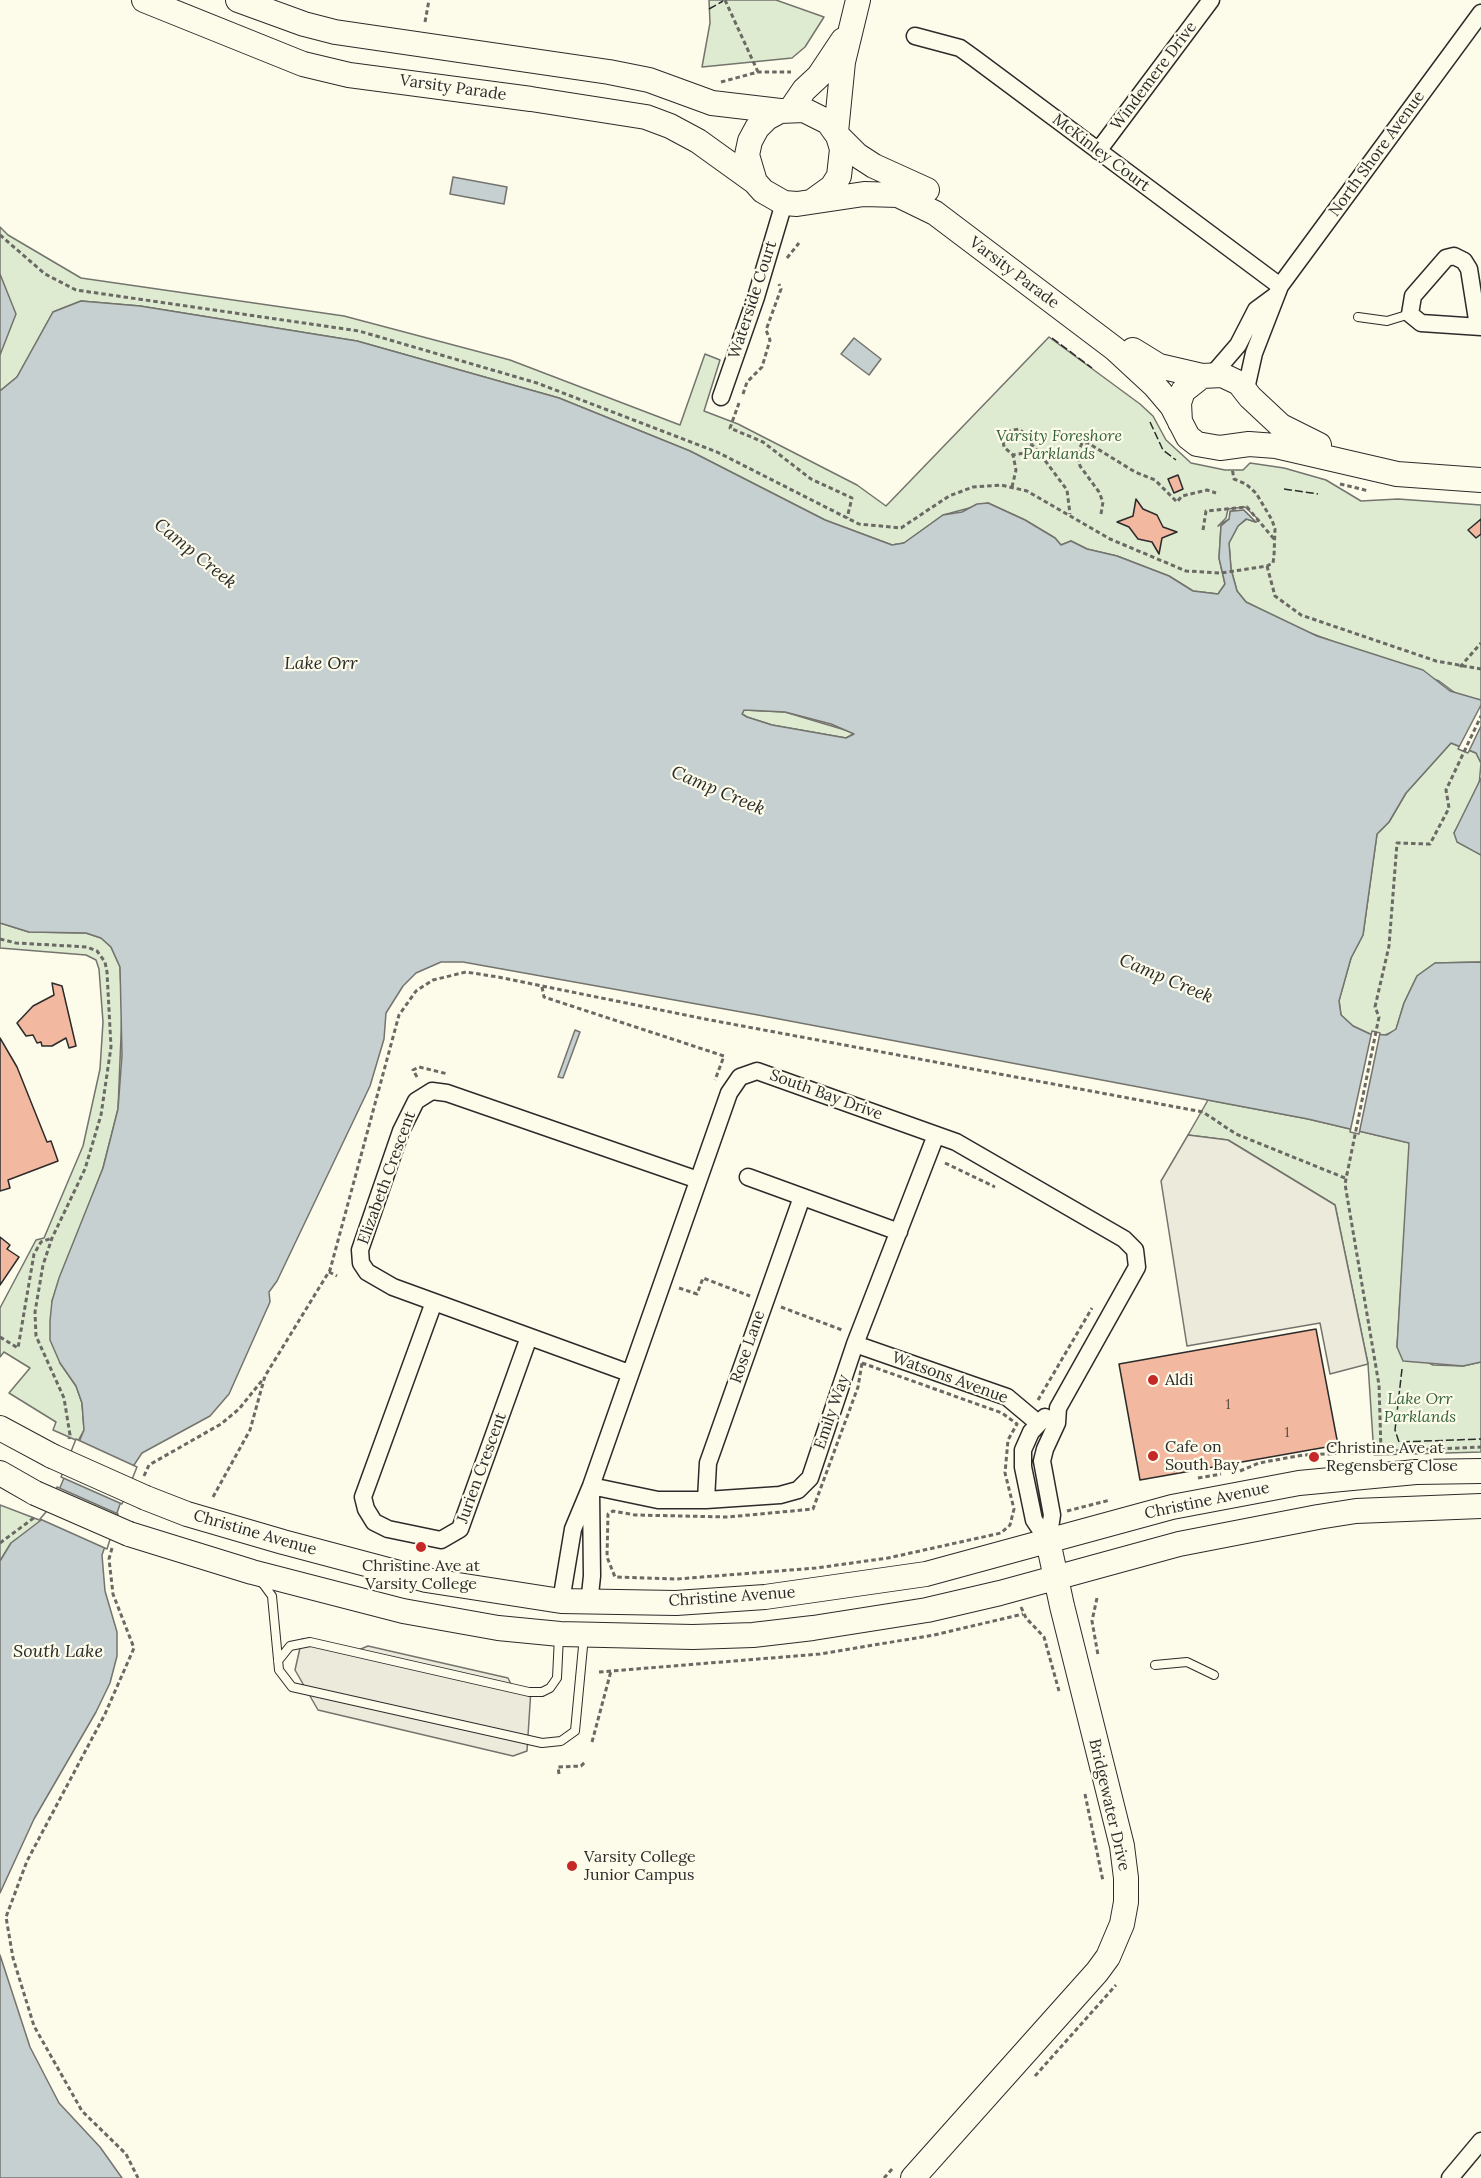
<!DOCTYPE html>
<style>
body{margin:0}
canvas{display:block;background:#fdfbea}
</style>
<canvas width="1481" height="2178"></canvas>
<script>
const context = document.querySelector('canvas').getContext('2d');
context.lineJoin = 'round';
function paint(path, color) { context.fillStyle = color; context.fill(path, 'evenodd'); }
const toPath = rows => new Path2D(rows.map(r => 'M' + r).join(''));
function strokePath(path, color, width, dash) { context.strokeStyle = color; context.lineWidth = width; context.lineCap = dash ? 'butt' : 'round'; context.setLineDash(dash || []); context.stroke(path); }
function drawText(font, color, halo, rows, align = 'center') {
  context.font = font + ' Lora,serif'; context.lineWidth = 4.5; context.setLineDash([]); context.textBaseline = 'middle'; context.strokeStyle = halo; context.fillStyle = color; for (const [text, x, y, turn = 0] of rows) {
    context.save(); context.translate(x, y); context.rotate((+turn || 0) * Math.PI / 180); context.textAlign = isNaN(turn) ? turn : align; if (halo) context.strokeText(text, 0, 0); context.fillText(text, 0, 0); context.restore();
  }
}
const green = toPath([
 [709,0,776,0,824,17,805,47,792,58,702,67,710,23,709,0],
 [0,227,8,235,81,278,344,316,510,360,680,425,705,354,720,360,704,411,738,424,857,485,886,506,1049,337,1140,404,1153,416,1166,440,1191,463,1225,470,1243,470,1250,463,1284,468,1326,480,1361,501,1398,499,1481,505,1481,700,1458,695,1439,681,1294,627,1246,602,1237,591,1231,569,1229,543,1238,526,1247,519,1255,522,1244,510,1221,526,1219,558,1225,584,1218,594,1193,591,1169,576,1117,556,1087,549,1071,541,1061,545,1055,538,1025,520,988,503,943,515,904,543,892,545,825,520,690,451,559,398,357,341,140,306,81,301,53,312,17,377,0,391,0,227],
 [744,710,785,712,855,733,846,738,772,725,747,717,742,714,744,710],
 [1451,743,1476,753,1481,763,1479,786,1454,833,1481,855,1481,962,1435,963,1417,976,1404,1003,1396,1030,1381,1037,1370,1034,1353,1026,1341,1015,1339,1000,1351,958,1363,935,1377,834,1389,822,1406,793,1451,743],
 [0,923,29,932,86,933,101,938,111,947,120,967,122,1012,118,1109,103,1168,52,1301,60,1363,76,1386,82,1403,84,1430,78,1441,53,1430,56,1422,9,1393,30,1368,4,1352,0,1357,0,1308,36,1240,44,1238,83,1146,100,1069,103,1022,99,969,96,960,86,955,0,948,0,923],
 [1208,1100,1308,1119,1410,1143,1397,1347,1433,1365,1463,1366,1481,1362,1481,1452,1374,1455,1368,1364,1335,1205,1228,1140,1188,1135,1208,1100],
 [0,1505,42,1521,11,1543,0,1561,0,1505]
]);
paint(green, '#deebd1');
strokePath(green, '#74746e', 1.5);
const parking = toPath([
 [1188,1135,1228,1140,1335,1205,1368,1364,1330,1374,1320,1323,1187,1346,1161,1181,1188,1135],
 [302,1639,356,1651,368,1646,508,1678,512,1686,531,1689,527,1751,513,1756,318,1710,295,1670,302,1639]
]);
paint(parking, '#eceadb');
strokePath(parking, '#74746e', 1.5);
const water = toPath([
 [453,177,507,187,504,204,450,194,453,177],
 [0,274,16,314,0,355,0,274],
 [81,301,140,306,357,341,559,398,690,451,825,520,892,545,904,543,943,515,962,512,977,504,988,503,1025,520,1055,538,1061,545,1071,541,1087,549,1117,556,1169,576,1193,591,1218,594,1225,584,1219,558,1221,526,1229,519,1230,511,1244,510,1256,522,1246,519,1238,526,1229,543,1231,569,1237,591,1246,602,1317,636,1423,670,1450,691,1481,700,1481,763,1476,753,1451,743,1406,793,1389,822,1377,834,1363,935,1351,958,1339,1001,1341,1015,1353,1026,1370,1034,1387,1035,1396,1029,1404,1003,1417,976,1435,963,1481,962,1481,1362,1463,1366,1403,1361,1397,1347,1409,1143,1308,1119,758,1015,463,962,441,962,416,973,403,986,386,1013,384,1039,370,1086,277,1281,269,1292,270,1302,229,1394,210,1416,142,1453,134,1465,102,1555,105,1591,117,1632,117,1656,110,1683,96,1712,34,1819,0,1893,0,1561,11,1543,49,1514,84,1430,82,1403,76,1386,60,1363,50,1340,50,1321,52,1301,59,1278,103,1168,118,1109,122,1055,120,967,111,947,101,938,86,933,29,932,0,923,0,391,17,377,53,312,81,301],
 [744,710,785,712,831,724,854,734,846,738,772,725,747,717,742,714,744,710],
 [854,338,881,359,869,375,841,354,854,338],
 [1481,778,1481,855,1457,842,1454,833,1481,778],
 [575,1030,580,1032,563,1078,558,1077,575,1030],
 [0,1955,30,2047,59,2103,100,2147,122,2178,0,2178,0,1955]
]);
paint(water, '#c7d0d0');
strokePath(water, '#74746e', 1.5);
const pier = toPath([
 [1245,507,1259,520,1256,522,1244,510,1230,511,1229,519,1218,526,1226,518,1228,509,1245,507],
 [1481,705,1481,726,1468,753,1458,749,1481,705],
 [1372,1031,1380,1033,1359,1134,1350,1132,1372,1031],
 [76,1439,137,1467,122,1504,61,1477,76,1439],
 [57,1487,118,1514,107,1549,40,1519,46,1512,57,1487]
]);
paint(pier, '#fdfbea');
strokePath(pier, '#74746e', 1.5);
const building = toPath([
 [1178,475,1183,489,1174,493,1168,479,1178,475],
 [1136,499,1143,509,1157,515,1163,527,1177,532,1162,538,1159,554,1152,542,1138,539,1129,527,1117,522,1133,516,1136,499],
 [1481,519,1481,534,1476,538,1468,530,1481,519],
 [52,983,62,986,76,1046,69,1048,66,1038,52,1046,42,1046,41,1042,37,1043,33,1035,26,1036,17,1023,33,1006,54,995,52,983],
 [0,1038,17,1067,47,1142,51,1141,58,1161,8,1180,10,1188,0,1191,0,1038],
 [0,1237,10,1245,7,1249,19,1257,0,1285,0,1237],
 [1316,1329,1338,1445,1140,1480,1119,1364,1316,1329]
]);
paint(building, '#f2b8a0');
strokePath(building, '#2b2b2b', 1.5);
const lane = toPath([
 [1358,317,1387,321,1410,314],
 [261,1581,272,1596,279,1670,292,1687,542,1743,561,1741,575,1731,584,1636],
 [278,1661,290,1646,310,1642,529,1692,542,1692,550,1688,557,1678,559,1636],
 [1155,1665,1187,1662,1214,1675]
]);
const street = toPath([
 [915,36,960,48,974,58,1280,286],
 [1098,151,1211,0],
 [1478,326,1469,269,1464,261,1454,256,1446,258,1413,296,1410,314,1421,323,1481,327],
 [1213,374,1238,345,1256,310,1275,296],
 [1246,389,1254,353,1280,286,1481,13],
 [721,397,756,297,784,203],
 [748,1177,899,1232],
 [434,1302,363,1497,366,1509,374,1522,388,1529,441,1540,460,1529,529,1337],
 [855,1344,1007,1397,1038,1423],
 [629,1373,393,1287,367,1272,361,1263,360,1250,401,1131,416,1101,432,1091,447,1093,698,1180],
 [1045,1417,1031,1432,1023,1450,1023,1467,1034,1520,1048,1541],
 [591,1486,658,1500,706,1500,780,1495,798,1490,810,1478,855,1344,936,1135],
 [706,1500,708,1463,802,1197],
 [561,1601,573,1529,591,1486,729,1093,740,1077,757,1071,956,1142,1124,1239,1135,1250,1137,1267,1058,1408,1057,1423,1045,1449,1042,1461,1052,1515,1048,1541],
 [589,1604,592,1576,591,1492],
 [1450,2178,1481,2141]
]);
const secondary = toPath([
 [144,0,303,64,349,75,531,99,646,117,670,126,698,141,755,182,763,191,784,203,797,204,864,194,898,195,935,213,1115,349,1155,386,1172,406,1188,437,1197,444,1220,448,1249,444,1276,446,1397,474,1481,480],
 [238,0,304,24,335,32,609,72,649,80,712,103,780,111],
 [791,109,804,90,819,76,843,40],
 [836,132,843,62,858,0],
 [838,136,857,155,874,166,927,190],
 [755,182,747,155,750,141,757,128,767,118,780,111,804,110,828,122,838,136,842,149,839,176,832,187,814,200],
 [1133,350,1159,366,1202,376],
 [1180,422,1179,403,1183,391,1202,376,1222,375,1239,383,1250,397,1281,426,1319,445],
 [0,1428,52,1456],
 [0,1473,35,1493],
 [146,1498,187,1514,283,1542,426,1580,561,1601,676,1603,765,1597,926,1574,1172,1507,1299,1483,1416,1472,1481,1471],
 [129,1534,252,1572,403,1611,498,1628,560,1634,693,1637,753,1635,813,1628,927,1610,1000,1593,1179,1544,1318,1517,1356,1511,1481,1506],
 [913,2178,1097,1972,1108,1957,1122,1924,1126,1902,1126,1878,1122,1846,1062,1606,1048,1541]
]);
strokePath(lane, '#2b2b2b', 10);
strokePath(street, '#2b2b2b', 19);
strokePath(secondary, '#2b2b2b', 26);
strokePath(toPath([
 [725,0,758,72],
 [425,22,429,0],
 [721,82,758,72,791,72],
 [0,235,45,274,76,290,359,331,537,383,717,452,859,524,901,528,949,496,973,487,1001,485,1027,491,1110,539,1186,571,1221,573,1267,566,1273,563,1274,556,1275,529,1272,520,1256,493,1246,484,1234,479,1232,468],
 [787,258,799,243],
 [743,394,747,382,762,367,770,340,766,330,781,289,779,284],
 [739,403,730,428,763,442,811,479,852,498,847,518],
 [1032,445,1031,439,1019,429,1009,431,1003,440,1004,447,1013,455,1025,453,1032,445,1038,451,1067,490,1070,514],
 [1340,484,1369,491],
 [1012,487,1016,470,1013,455],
 [1101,514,1103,502,1099,492,1080,466,1077,455,1082,443,1088,443,1135,472,1155,480,1177,502,1182,496,1207,490,1216,493],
 [1203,530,1206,511,1247,507,1274,539],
 [1267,566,1275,596,1301,615,1436,661,1481,669],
 [1460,667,1481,643],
 [0,939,16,943,87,947,97,951,105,962,107,972,111,1047,101,1115,85,1169,52,1238,43,1265,35,1312,36,1336,64,1398,70,1435,69,1439],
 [542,987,544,997,724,1056,715,1080],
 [417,1077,413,1070,419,1067,448,1074],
 [945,1163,995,1187],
 [329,1272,337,1276],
 [679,1288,697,1294,703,1278,750,1296],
 [781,1307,842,1330],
 [0,1337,18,1348,34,1254,41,1242,52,1238],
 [862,1363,1002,1413,1017,1424,1008,1440,1005,1473,1014,1509,1010,1525,1001,1533,888,1558,816,1568,677,1579,615,1577,607,1557,608,1514,613,1511,635,1515,728,1517,813,1509,858,1387,862,1363],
 [1038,1400,1092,1308],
 [1381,1450,1379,1385,1345,1184,1379,1017,1375,1007,1389,946,1397,843,1430,844,1449,808,1446,790,1481,716],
 [1240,1471,1259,1463,1303,1455,1481,1447],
 [144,1476,149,1465,221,1424,239,1409,264,1378],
 [1198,1478,1221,1474],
 [213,1497,250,1430,265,1376,330,1270,399,1015,416,991,433,980,466,972,498,977,705,1019,1203,1112,1236,1134,1345,1178,1347,1174],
 [1067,1511,1110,1500],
 [0,1543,35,1517],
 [112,1548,109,1559,113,1594,134,1648,105,1714,27,1861,6,1917,13,1958,34,2026,82,2111,126,2154,138,2178],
 [1097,1598,1092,1621,1098,1655],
 [1021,1607,1026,1618,1044,1637,1059,1691],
 [599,1672,820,1654,934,1635,1023,1614],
 [592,1742,611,1671],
 [559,1774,558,1767,581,1766,585,1762],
 [1085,1794,1103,1881],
 [1035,2076,1116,1985],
 [884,2178,893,2168]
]), '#6a6964', 3, [4.5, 3]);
strokePath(lane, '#fdfbea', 8);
strokePath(street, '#fdfbea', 16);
strokePath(secondary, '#fdfbea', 24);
const secondaryBridge = toPath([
 [52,1456,146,1498],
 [35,1493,129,1534]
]);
strokePath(secondaryBridge, '#2b2b2b', 26, []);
strokePath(secondaryBridge, '#fdfbea', 24);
strokePath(toPath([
 [709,9,723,1],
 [1052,338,1092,368],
 [1150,422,1163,450,1176,460],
 [1284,489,1318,494],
 [1402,1369,1395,1430,1399,1442,1481,1439]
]), '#2b2b2b', 1.5, [8, 3]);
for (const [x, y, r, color] of [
 [1153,1380,6,"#c62828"],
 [1153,1456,6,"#c62828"],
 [1314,1457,6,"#c62828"],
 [421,1547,6,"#c62828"],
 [572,1866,6,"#c62828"]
]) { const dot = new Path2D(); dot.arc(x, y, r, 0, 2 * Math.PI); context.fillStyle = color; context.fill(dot); strokePath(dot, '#fdfbea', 2); }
drawText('14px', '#5d4e48', null, [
 ["1",1228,1405],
 ["1",1287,1433]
]);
drawText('16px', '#2b2b2b', '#fdfbea', [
 ["Windemere Drive",1154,76,-53],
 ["Varsity Parade",453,88,8],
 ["McKinley Court",1101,153,37],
 ["North Shore Avenue",1377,154,-54],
 ["Varsity Parade",1014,273,37],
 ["Waterside Court",753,300,-72],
 ["South Bay Drive",826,1095,20],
 ["Elizabeth Crescent",387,1178,-70],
 ["Rose Lane",748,1347,-71],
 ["Watsons Avenue",950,1378,20],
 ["Emily Way",832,1412,-71],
 ["Jurien Crescent",482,1468,-70],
 ["Christine Avenue",1207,1501,-12],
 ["Christine Avenue",255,1533,16],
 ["Christine Avenue",732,1597,-4],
 ["Bridgewater Drive",1109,1805,77]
]);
drawText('italic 16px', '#34623c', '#fdfbea', [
 ["Varsity Foreshore",1059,436],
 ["Parklands",1059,454],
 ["Lake Orr",1420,1399],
 ["Parklands",1420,1417]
]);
drawText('16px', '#2b2b2b', '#fdfbea', [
 ["Aldi",1165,1380],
 ["Cafe on",1165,1447],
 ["South Bay",1165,1465],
 ["Christine Ave at",1326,1448],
 ["Regensberg Close",1326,1466],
 ["Christine Ave at",421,1566,"center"],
 ["Varsity College",421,1584,"center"],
 ["Varsity College",584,1857],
 ["Junior Campus",584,1875]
], 'left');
drawText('italic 18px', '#2b2b2b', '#fdfbea', [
 ["Camp Creek",195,554,39],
 ["Lake Orr",321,664],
 ["Camp Creek",718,791,23],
 ["Camp Creek",1166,979,23],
 ["South Lake",58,1652]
]);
</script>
